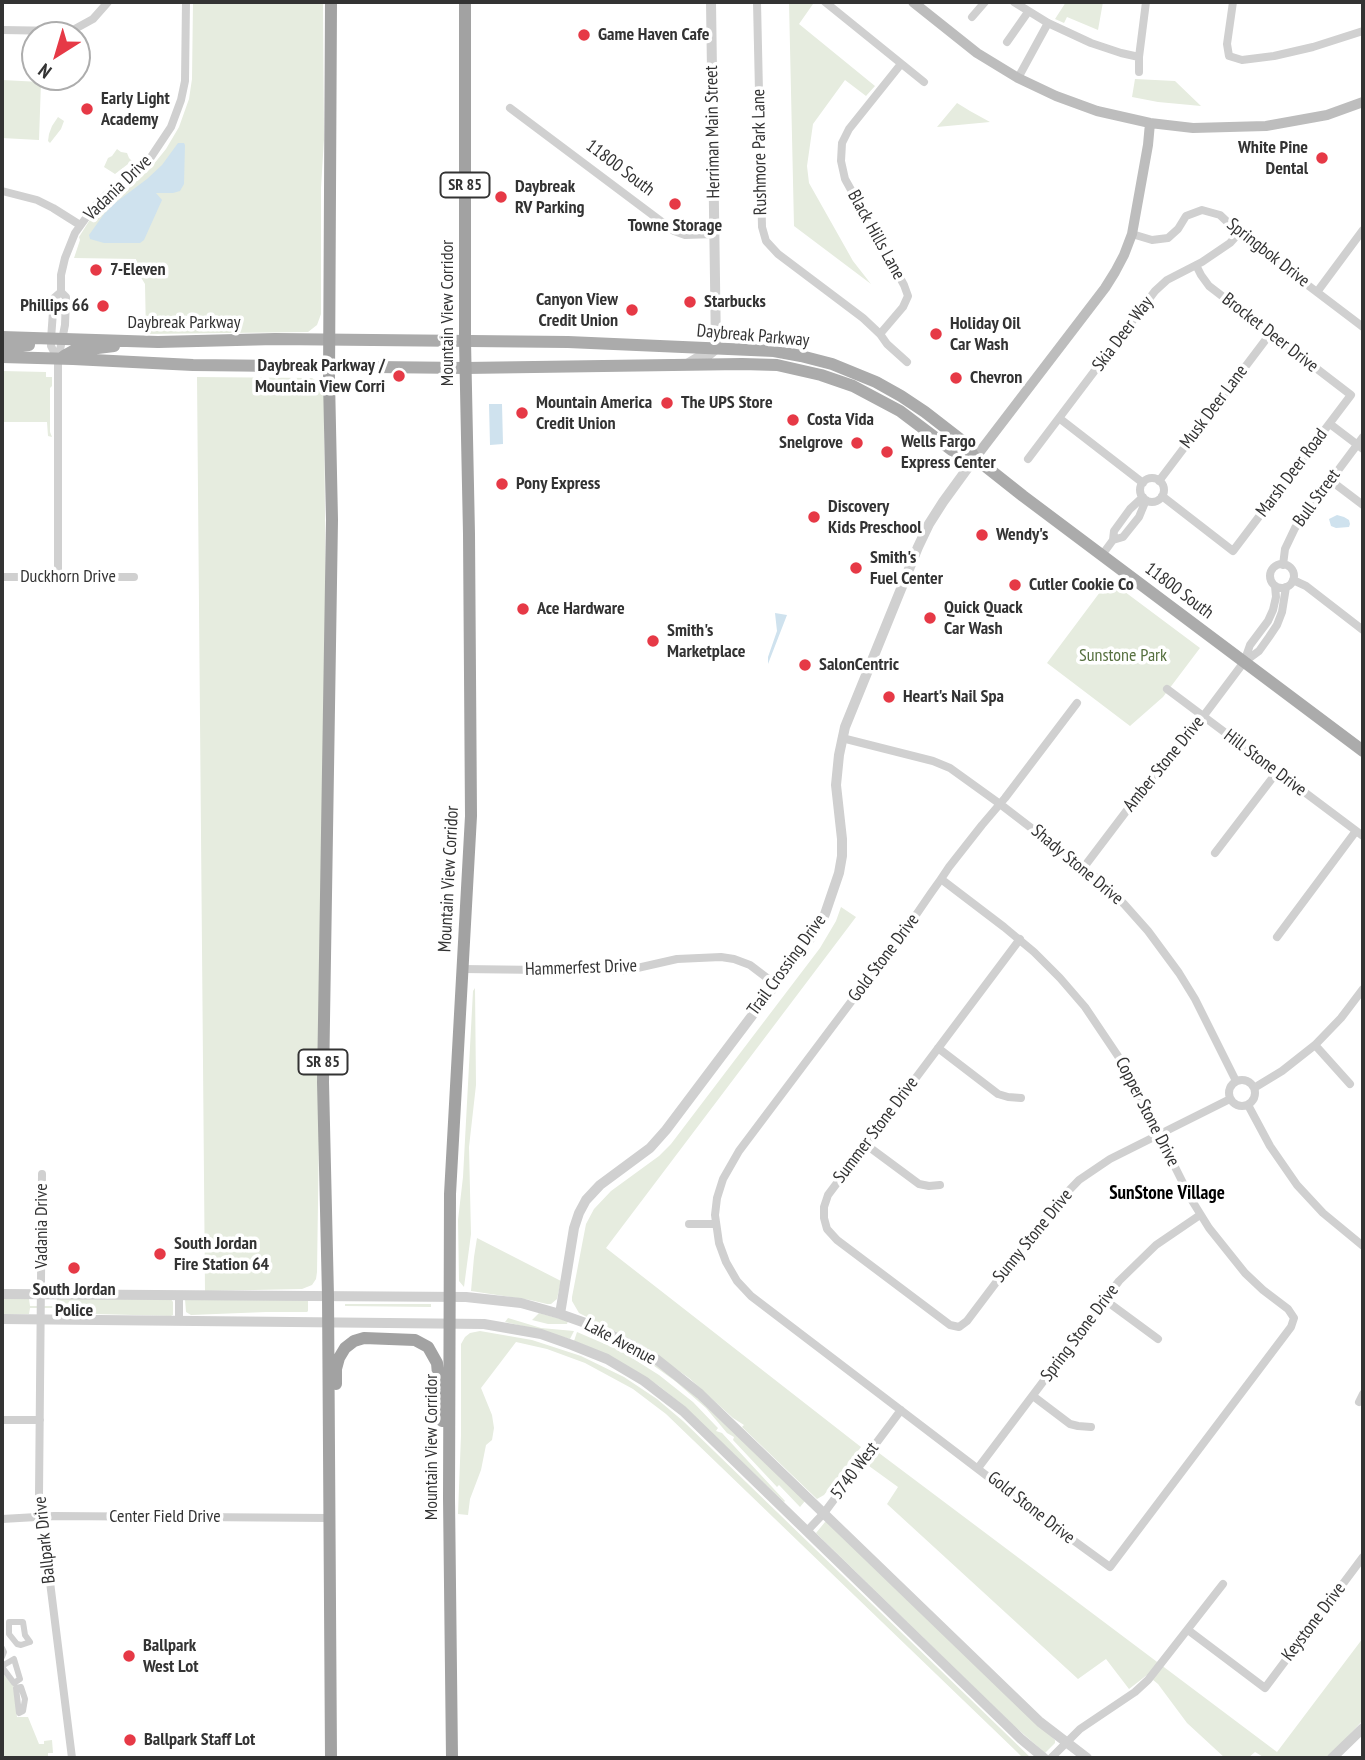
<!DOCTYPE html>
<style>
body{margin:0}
#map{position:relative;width:1365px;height:1760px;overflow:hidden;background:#fff;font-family:"PT Sans Narrow",sans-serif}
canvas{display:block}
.frame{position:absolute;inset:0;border:4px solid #333;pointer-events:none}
.north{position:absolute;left:21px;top:21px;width:70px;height:70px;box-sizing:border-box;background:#fff;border:2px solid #adadad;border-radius:50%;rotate:217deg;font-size:19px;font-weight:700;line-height:28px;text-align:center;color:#333}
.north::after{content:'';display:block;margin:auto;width:24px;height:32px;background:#e63946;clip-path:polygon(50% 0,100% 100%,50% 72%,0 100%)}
</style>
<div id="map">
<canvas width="1365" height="1760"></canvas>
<div class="frame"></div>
<div class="north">N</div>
</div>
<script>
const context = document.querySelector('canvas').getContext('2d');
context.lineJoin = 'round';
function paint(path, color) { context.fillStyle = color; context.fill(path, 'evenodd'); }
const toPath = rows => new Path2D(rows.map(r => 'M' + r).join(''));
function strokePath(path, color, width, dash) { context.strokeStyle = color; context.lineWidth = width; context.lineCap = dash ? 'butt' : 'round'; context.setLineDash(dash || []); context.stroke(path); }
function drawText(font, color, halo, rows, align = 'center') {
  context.font = font + ' "PT Sans Narrow",sans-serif'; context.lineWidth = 7; context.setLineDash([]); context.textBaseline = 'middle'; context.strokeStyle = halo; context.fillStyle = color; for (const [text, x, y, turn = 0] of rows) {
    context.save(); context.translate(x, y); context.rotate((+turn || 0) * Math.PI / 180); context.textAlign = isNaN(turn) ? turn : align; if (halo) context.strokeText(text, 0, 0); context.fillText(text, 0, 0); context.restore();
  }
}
paint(toPath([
 [193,2,323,2,324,139,321,188,321,314,317,325,308,332,146,334,145,284,137,271,136,259,74,258,80,240,79,237,91,218,94,218,113,198,149,170,166,149,179,127,189,99,192,79],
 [789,2,811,2,813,4,799,24,875,86,866,96,845,80,813,124,807,166,809,183,853,261,871,284,794,226],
 [1066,2,1103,2,1098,30,1067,17,1064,23,1055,19],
 [1135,79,1175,81,1201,106,1158,102,1132,97],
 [2,80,41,82,39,140,2,138],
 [957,103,970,111,990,122,937,127],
 [58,117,64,121,61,129,50,143,48,141,49,134,52,126],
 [117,149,121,152,127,153,129,158,132,161,115,174,104,167,108,158,112,156],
 [2,371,46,372,46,377,52,377,52,386,50,388,50,432,52,437,48,436,47,422,2,422],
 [197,377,312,378,321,384,324,391,326,639,317,1272,316,1279,312,1285,302,1289,205,1291],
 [1109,580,1200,648,1163,697,1130,726,1047,663],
 [841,907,856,917,606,1248,861,1447,824,1495,817,1499,742,1427,744,1425,733,1418,689,1378,642,1345,579,1313,572,1301,572,1297,586,1224,594,1209,611,1191,659,1156,671,1144,820,948,836,921],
 [475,988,476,1085,469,1147,471,1234,464,1287,459,1281,458,1220,463,1177,473,991],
 [477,1238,561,1281,557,1299,551,1304,547,1304,530,1300,471,1291,474,1257],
 [2,1298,29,1299,30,1306,56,1306,57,1299,171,1299,173,1302,173,1315,171,1316,57,1313,56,1308,30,1308,29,1314,2,1314],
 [185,1299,308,1300,308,1311,307,1312,266,1312,191,1315,186,1312],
 [345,1304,431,1304,431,1307,345,1306],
 [539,1313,568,1321,567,1324,548,1324,532,1320],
 [508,1318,541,1328,574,1331,570,1339,531,1328,505,1322],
 [591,1330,640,1354,685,1386,805,1501,800,1507,779,1485,777,1487,733,1440,734,1437,727,1433,706,1408,675,1381,650,1363,624,1347,590,1332],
 [480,1331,532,1340,581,1356,624,1377,657,1399,683,1421,1031,1758,1023,1758,1017,1752,666,1414,633,1389,585,1363,547,1349,516,1342,481,1388,492,1415,494,1428,492,1440,486,1445,481,1470,470,1499,468,1515,458,1514,461,1435,461,1344,465,1337,470,1333],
 [577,1332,621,1351,659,1375,693,1402,715,1425,718,1428,716,1431,722,1433,785,1501,784,1502,680,1403,659,1386,631,1368,589,1347,574,1341],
 [879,1453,1277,1752,1363,1638,1363,1720,1328,1758,1265,1758,1255,1752,1248,1758,1225,1758,1187,1723,1158,1684,1147,1675,1129,1689,1106,1659,1078,1679,887,1504,898,1487,869,1466],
 [825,1522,828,1522,1030,1718,1055,1740,1055,1743,1045,1753,1012,1724,816,1533],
 [2,1672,14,1687,17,1717,28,1717,39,1744,44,1744,44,1741,52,1740,53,1753,48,1753,48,1758,2,1758]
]), '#e6ecdf');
paint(toPath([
 [178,143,184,143,185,145,184,184,180,191,173,193,156,193,162,200,144,240,140,243,104,243,90,239,89,235,104,214,115,203,147,179,162,165],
 [489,404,502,404,503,444,490,445],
 [1337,515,1344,517,1349,520,1350,524,1349,527,1336,528,1331,526,1329,519],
 [775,613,787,615,768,664,768,657,777,631]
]), '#cfe2ee');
strokePath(toPath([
 [9,1622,23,1622,25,1635,30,1642,21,1645,17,1644,9,1634,9,1622],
 [2,1648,4,1652,2,1657],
 [2,1666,14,1659,20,1679,14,1683,2,1667],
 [21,1687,25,1699,23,1711,19,1713,16,1688,21,1687]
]), '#d0d0d0', 6);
strokePath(toPath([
 [757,2,762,227,766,241,778,254,863,318,880,334,887,344,907,362],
 [825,2,924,82],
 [1014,2,1048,23,1091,43,1121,53,1139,57],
 [1233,2,1227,44,1229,56,1242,60,1274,56,1313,47,1363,31],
 [972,17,985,2],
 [2,30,62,31,73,30,93,19,108,2],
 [1007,42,1028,12],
 [1139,72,1139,57,1146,2],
 [1018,78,1048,23],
 [510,108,674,231,685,235,715,234],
 [2,191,37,200,53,208,80,225],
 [1132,234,1152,240,1168,238,1178,229,1186,216,1202,210,1220,215,1239,233,1363,327],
 [1317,292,1363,230],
 [880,334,903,307,908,296,904,285,845,179,841,161,842,143,849,129,901,64],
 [58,360,51,346,51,339,54,298,61,292],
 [1059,418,1143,483],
 [1330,424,1363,449],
 [1028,459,1155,291,1167,280,1202,262,1230,243,1239,233],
 '1140 490a12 12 0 1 1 24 0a12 12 0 1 1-24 0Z',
 [1330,480,1363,505],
 [1159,481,1270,334],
 [1162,496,1233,551,1351,395,1209,286,1201,275,1196,265],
 [1113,540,1123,537,1139,517,1146,500],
 [1102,555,1113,540,1114,531,1130,509,1143,497],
 '1270 576a12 12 0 1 1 24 0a12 12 0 1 1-24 0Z',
 [1283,565,1285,549,1295,528,1363,437],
 [2,577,134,577],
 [58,577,58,360,65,325,66,297,61,292,61,275,65,258,75,233,93,208,107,194,149,160,171,127,181,100,185,81,186,2],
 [1293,580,1306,586,1363,630],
 [1244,662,1250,645,1268,621,1273,610,1276,597,1275,586],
 [1167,689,1363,836],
 [842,738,933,761,950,768,1000,804,1099,880,1124,904,1148,931,1179,973,1195,999,1236,1081],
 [1215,853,1277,772],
 [1084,867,1159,768,1187,738,1244,662,1259,651,1269,637,1277,625,1282,612,1286,587],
 [941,879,1004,927,1034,952,1060,978,1085,1007,1124,1065,1191,1199,1209,1228,1245,1273,1263,1290,1288,1309,1294,1318,1291,1327,1110,1567,1033,1511,751,1296,737,1281,726,1262,719,1243,715,1215,717,1198,723,1179,739,1151,911,922,918,912,931,893,941,879,949,867,982,825,1005,798,1077,703],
 [1277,937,1356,831],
 [1020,939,828,1195,824,1207,824,1218,827,1229,837,1240,950,1325,959,1327,967,1321,1053,1207,1079,1180,1110,1159,1230,1099],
 [462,969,624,971,677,959,721,957,734,959,750,965,775,984],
 [1315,1045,1350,1084],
 [938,1048,998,1094,1008,1097,1021,1098],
 '1229 1093a13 13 0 1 1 26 0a13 13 0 1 1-26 0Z',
 [1254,1088,1282,1071,1315,1045,1341,1018,1363,989],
 [1248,1105,1270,1146,1297,1185,1323,1213,1363,1246],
 [865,1144,919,1184,929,1186,940,1185],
 [42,1174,39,1494,72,1758],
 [689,1224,716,1224],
 [179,1295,179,1321],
 [1105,1300,1158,1339],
 [1033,1396,1070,1424,1078,1426,1091,1427],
 [1359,1402,1363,1394],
 [2,1420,40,1420],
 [978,1468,1119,1281,1156,1245,1200,1215],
 [2,1519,54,1516,329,1518],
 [807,1531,824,1513,901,1410],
 [1188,1630,1265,1688,1363,1557],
 [1051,1758,1080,1729,1135,1692,1148,1680,1223,1584]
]), '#d0d0d0', 8);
strokePath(toPath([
 [687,364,697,358,706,357,716,349,711,2],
 [2,1294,466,1297,521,1303,560,1314,591,1325,631,1345,656,1359,700,1394,1040,1722,1087,1758],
 [560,1314,574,1228,579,1213,586,1200,600,1185,650,1148,666,1130,812,936,825,914,839,873,842,856,842,839,836,785,839,755,845,727,918,547,929,524,943,502,975,458],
 [2,1319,484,1324,541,1334,572,1345,607,1359,644,1381,683,1411,1021,1739,1044,1758],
 [1332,1758,1363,1728]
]), '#d0d0d0', 10);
strokePath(toPath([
 [913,2,977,53,1018,78,1056,96,1097,111,1150,123,1193,128,1266,126,1327,115,1363,102],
 [975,458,1105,288,1115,272,1124,255,1132,234,1148,145,1150,123]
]), '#bdbdbd', 10);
strokePath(toPath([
 [2,337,158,342,275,339,568,342,774,351,801,356,832,364,876,382,901,396,925,412,965,443,975,458,1023,496,1363,751],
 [2,348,29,345],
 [64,356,73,351,114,346],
 [2,357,73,359,193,365,465,368,742,364,777,365,821,375,853,386,900,411,957,454,975,458]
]), '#ababab', 12);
strokePath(toPath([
 [336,1384,336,1369,339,1358,345,1348,354,1341,364,1338,415,1340,428,1347,437,1363,442,1421],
 [331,1758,328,1296,323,1082,332,520,329,380,331,2],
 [452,1758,449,1498,450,1194,471,816,469,534,465,341,465,2]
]), '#a2a2a2', 12);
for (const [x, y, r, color] of [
 [584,35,7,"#e63946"],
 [87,109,7,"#e63946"],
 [1322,158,7,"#e63946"],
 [501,197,7,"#e63946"],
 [675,204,7,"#e63946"],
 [96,270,7,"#e63946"],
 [690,302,7,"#e63946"],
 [103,306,7,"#e63946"],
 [632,310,7,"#e63946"],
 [936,334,7,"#e63946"],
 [399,376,7,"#e63946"],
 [956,378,7,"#e63946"],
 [667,403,7,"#e63946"],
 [522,413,7,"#e63946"],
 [793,420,7,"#e63946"],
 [857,443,7,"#e63946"],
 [887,452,7,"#e63946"],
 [502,484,7,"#e63946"],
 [814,517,7,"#e63946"],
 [982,535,7,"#e63946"],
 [856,568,7,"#e63946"],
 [1015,585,7,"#e63946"],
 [523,609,7,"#e63946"],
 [930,618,7,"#e63946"],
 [653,641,7,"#e63946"],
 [805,665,7,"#e63946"],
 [889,697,7,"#e63946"],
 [160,1254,7,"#e63946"],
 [74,1268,7,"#e63946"],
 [129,1656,7,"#e63946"],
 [130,1740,7,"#e63946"]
]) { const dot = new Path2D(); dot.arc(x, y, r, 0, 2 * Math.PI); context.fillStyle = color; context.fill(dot); strokePath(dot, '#fff', 2.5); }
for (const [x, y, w] of [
 [465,185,49],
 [323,1062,49]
]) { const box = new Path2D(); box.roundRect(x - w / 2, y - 12.5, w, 25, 5); context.fillStyle = '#fff'; context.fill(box); strokePath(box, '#333', 2); }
drawText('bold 16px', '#333', null, [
 ["SR 85",465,185],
 ["SR 85",323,1062]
]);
drawText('bold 18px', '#333', '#fff', [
 ["Game Haven Cafe",598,35],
 ["Early Light",101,99],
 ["Academy",101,120],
 ["White Pine",1308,148,"right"],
 ["Dental",1308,169,"right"],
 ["Daybreak",515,187],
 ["RV Parking",515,208],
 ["Towne Storage",675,226,"center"],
 ["7-Eleven",110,270],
 ["Canyon View",618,300,"right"],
 ["Credit Union",618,321,"right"],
 ["Starbucks",704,302],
 ["Phillips 66",89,306,"right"],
 ["Holiday Oil",950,324],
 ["Car Wash",950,345],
 ["Daybreak Parkway /",385,366,"right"],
 ["Mountain View Corri",385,387,"right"],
 ["Chevron",970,378],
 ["Mountain America",536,403],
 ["Credit Union",536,424],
 ["The UPS Store",681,403],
 ["Costa Vida",807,420],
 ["Wells Fargo",901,442],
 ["Express Center",901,463],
 ["Snelgrove",843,443,"right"],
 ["Pony Express",516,484],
 ["Discovery",828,507],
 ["Kids Preschool",828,528],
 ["Wendy's",996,535],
 ["Smith's",870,558],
 ["Fuel Center",870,579],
 ["Cutler Cookie Co",1029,585],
 ["Quick Quack",944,608],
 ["Car Wash",944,629],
 ["Ace Hardware",537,609],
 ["Smith's",667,631],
 ["Marketplace",667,652],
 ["SalonCentric",819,665],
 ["Heart's Nail Spa",903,697],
 ["South Jordan",174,1244],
 ["Fire Station 64",174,1265],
 ["South Jordan",74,1290,"center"],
 ["Police",74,1311,"center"],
 ["Ballpark",143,1646],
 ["West Lot",143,1667],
 ["Ballpark Staff Lot",144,1740]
], 'left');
drawText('18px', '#333', '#fff', [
 ["Herriman Main Street",713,132,-91],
 ["Rushmore Park Lane",760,152,-91],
 ["11800 South",620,168,37],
 ["Vadania Drive",118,188,-44],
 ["Black Hills Lane",876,235,61],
 ["Springbok Drive",1268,253,38],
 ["Mountain View Corridor",448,313,-90],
 ["Daybreak Parkway",184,323],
 ["Brocket Deer Drive",1270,333,38],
 ["Skia Deer Way",1123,334,-53],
 ["Daybreak Parkway",753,336,5],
 ["Musk Deer Lane",1214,407,-53],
 ["Marsh Deer Road",1292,473,-53],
 ["Bull Street",1317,498,-54],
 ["Duckhorn Drive",68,577],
 ["11800 South",1179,591,37],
 ["Hill Stone Drive",1265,763,37],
 ["Amber Stone Drive",1164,764,-51],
 ["Shady Stone Drive",1077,865,40],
 ["Mountain View Corridor",449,879,-87],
 ["Gold Stone Drive",884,958,-53],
 ["Trail Crossing Drive",787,965,-54],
 ["Hammerfest Drive",581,968,-2],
 ["Copper Stone Drive",1147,1112,63],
 ["Summer Stone Drive",876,1130,-53],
 ["Vadania Drive",42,1226,-90],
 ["Sunny Stone Drive",1033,1236,-51],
 ["Spring Stone Drive",1080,1333,-53],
 ["Lake Avenue",620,1342,28],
 ["Mountain View Corridor",432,1447,-90],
 ["5740 West",855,1471,-53],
 ["Gold Stone Drive",1031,1508,38],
 ["Center Field Drive",165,1517],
 ["Ballpark Drive",45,1540,-96],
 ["Keystone Drive",1314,1622,-53]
]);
drawText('18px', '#56703f', '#fff', [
 ["Sunstone Park",1123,656]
]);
drawText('bold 19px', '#000', '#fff', [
 ["SunStone Village",1167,1194]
]);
</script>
